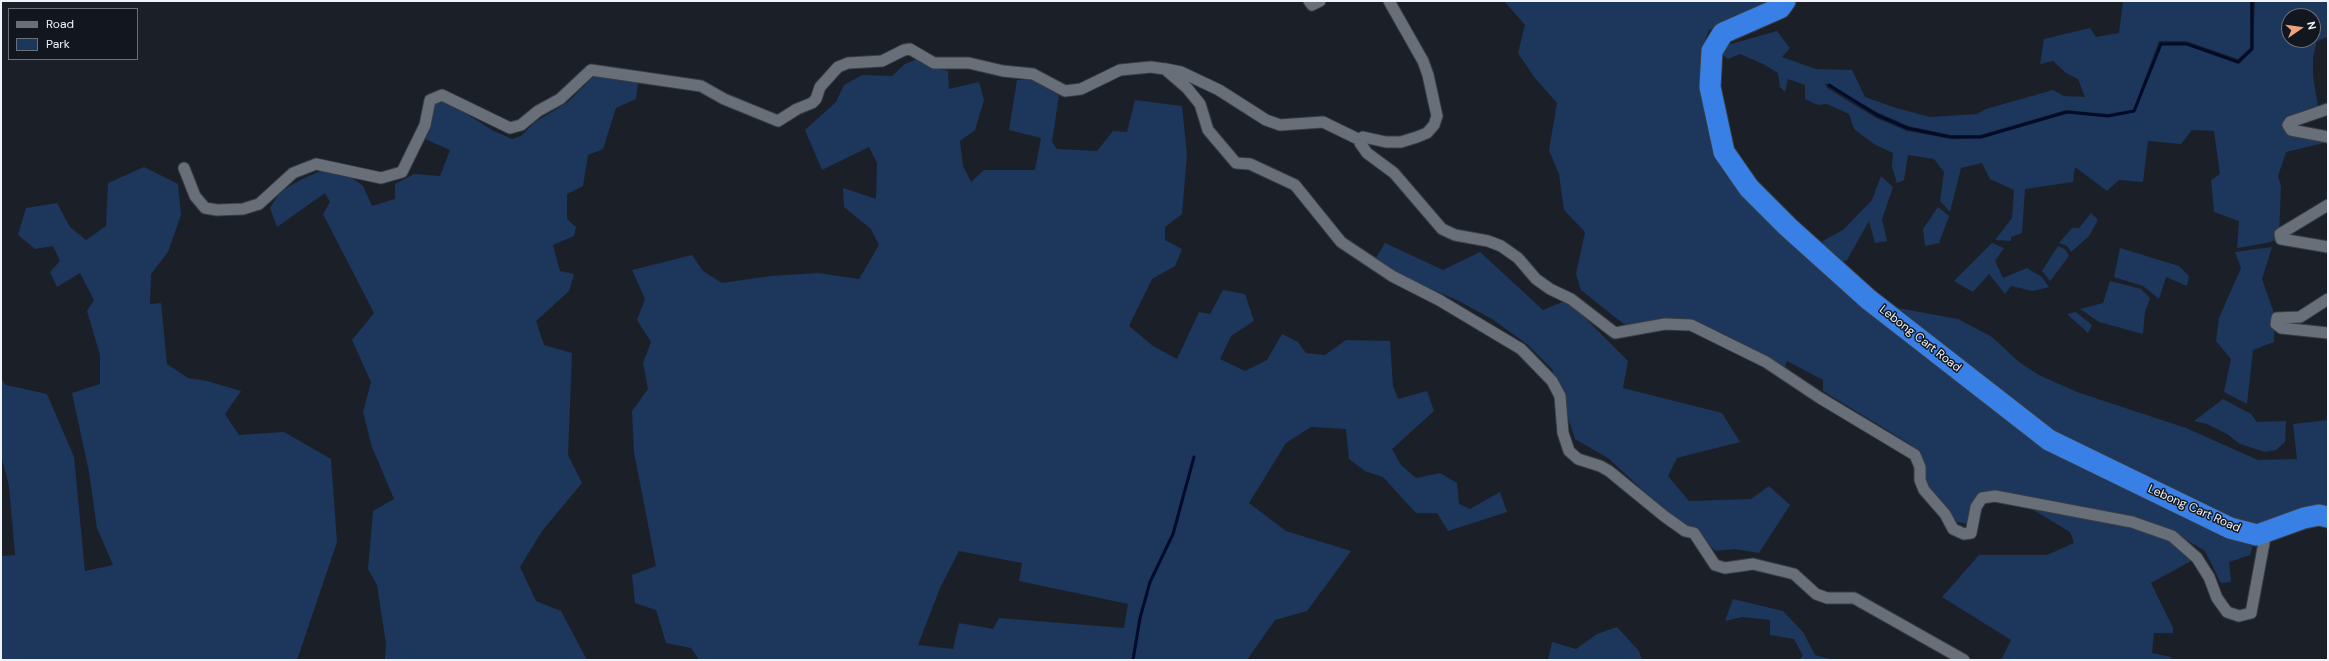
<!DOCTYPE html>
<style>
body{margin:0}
#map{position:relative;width:2329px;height:661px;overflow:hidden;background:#1b2028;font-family:"DM Sans",sans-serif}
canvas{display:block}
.frame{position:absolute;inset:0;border:2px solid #f0f4fa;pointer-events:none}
.legend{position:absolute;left:8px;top:8px;width:130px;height:52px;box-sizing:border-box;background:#12171f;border:1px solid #6b6f77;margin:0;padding:5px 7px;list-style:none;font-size:12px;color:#f0f4fa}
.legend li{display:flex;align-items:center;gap:8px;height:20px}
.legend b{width:20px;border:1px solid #6b6f77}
.north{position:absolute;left:2281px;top:8px;width:40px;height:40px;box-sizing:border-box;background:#12171f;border:1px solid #6b6f77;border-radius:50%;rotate:77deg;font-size:11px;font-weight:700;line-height:16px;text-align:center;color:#f0f4fa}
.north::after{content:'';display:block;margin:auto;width:14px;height:18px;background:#f0a27a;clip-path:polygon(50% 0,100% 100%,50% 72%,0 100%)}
</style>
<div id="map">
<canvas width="2329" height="661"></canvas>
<div class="frame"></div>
<ul class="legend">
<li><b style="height:5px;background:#686f79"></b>Road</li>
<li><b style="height:11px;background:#1c365c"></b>Park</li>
</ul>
<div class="north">N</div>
</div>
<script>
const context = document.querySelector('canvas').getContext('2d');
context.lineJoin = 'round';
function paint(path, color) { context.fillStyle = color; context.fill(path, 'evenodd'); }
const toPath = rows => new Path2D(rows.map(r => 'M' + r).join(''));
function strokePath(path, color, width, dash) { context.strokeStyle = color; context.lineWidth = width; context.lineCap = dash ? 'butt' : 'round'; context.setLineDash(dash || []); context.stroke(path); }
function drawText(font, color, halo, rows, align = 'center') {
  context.font = font + ' "DM Sans",sans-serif'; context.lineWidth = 3; context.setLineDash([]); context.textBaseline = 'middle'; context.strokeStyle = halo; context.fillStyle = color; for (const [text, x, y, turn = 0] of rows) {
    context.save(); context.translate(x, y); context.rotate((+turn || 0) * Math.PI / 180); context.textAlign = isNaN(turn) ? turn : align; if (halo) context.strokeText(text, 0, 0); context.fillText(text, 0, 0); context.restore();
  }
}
paint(toPath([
 [1504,1,1771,1,1761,11,1709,30,1701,49,1700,79,1714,147,1965,383,2254,542,2250,555,2229,562,2231,582,2221,583,2205,551,2175,533,2133,519,2003,492,1989,491,1976,499,1969,512,1968,524,1957,522,1929,487,1919,453,1910,444,1823,391,1823,380,1787,361,1784,370,1766,356,1722,333,1692,321,1666,318,1627,326,1611,314,1581,290,1576,274,1585,232,1564,210,1559,174,1549,150,1557,103,1534,77,1518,53,1525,25],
 [2123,1,2250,1,2250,48,2238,59,2186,41,2159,41,2133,110,2107,114,2066,110,1980,135,1951,135,1908,126,1877,112,1825,83,1827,88,1876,118,1907,131,1952,139,1982,138,2067,113,2109,117,2135,112,2162,44,2187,45,2239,64,2253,50,2255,1,2328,1,2328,37,2317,41,2313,57,2313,76,2318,107,2284,127,2328,142,2286,152,2278,176,2281,186,2279,239,2267,243,2237,248,2239,221,2214,212,2211,180,2220,174,2214,131,2192,130,2181,144,2148,141,2143,182,2119,180,2107,191,2075,167,2073,182,2025,189,2022,233,2011,237,2011,241,1995,240,2012,218,2014,190,1990,179,1982,163,1961,168,1950,212,1940,201,1944,172,1934,159,1908,155,1904,180,1897,183,1892,167,1893,153,1874,144,1854,129,1849,114,1827,104,1818,105,1805,99,1805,85,1788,79,1785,92,1780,87,1778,73,1763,64,1740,54,1728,59,1721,54,1724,46,1777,31,1790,48,1782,57,1816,69,1852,70,1865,97,1896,108,1930,117,1977,114,1986,109,2053,90,2064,96,2085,97,2078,79,2066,73,2053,61,2040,64,2044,39,2090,28,2096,37,2119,33],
 [2289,16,2313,16,2313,40,2289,40],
 [930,54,939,69,948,71,949,89,979,82,984,100,975,130,960,141,963,166,971,182,984,170,1035,170,1041,138,1009,130,1017,80,1033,80,1059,95,1052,142,1057,149,1097,151,1113,131,1127,132,1135,100,1182,106,1187,155,1182,214,1165,227,1165,240,1182,249,1175,266,1152,279,1129,326,1153,346,1177,359,1199,312,1210,314,1223,290,1245,294,1254,321,1231,336,1220,359,1245,371,1267,360,1282,334,1298,342,1306,353,1325,355,1346,340,1390,341,1393,386,1398,399,1427,391,1434,411,1392,449,1401,465,1416,478,1440,473,1457,483,1459,504,1470,509,1500,492,1507,512,1448,531,1437,513,1416,513,1383,477,1365,471,1349,459,1346,429,1311,427,1286,443,1249,503,1286,531,1351,551,1307,611,1275,620,1247,660,699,660,691,648,666,643,656,610,635,603,632,575,656,566,634,452,632,411,648,389,643,363,651,342,637,320,645,299,632,270,692,255,703,271,722,283,771,276,818,273,859,279,879,245,871,229,844,207,843,188,876,199,877,163,869,147,822,170,805,130,836,102,844,85,862,75,892,76,905,64],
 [959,551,1022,563,1019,581,1128,604,1124,628,999,618,993,629,959,623,953,649,918,645,940,588],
 [595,75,638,82,636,99,616,108,603,149,588,155,583,186,567,194,567,219,576,227,574,236,553,245,560,271,574,274,569,291,536,321,544,345,572,353,568,455,582,483,542,531,520,567,536,601,561,611,587,660,385,660,386,644,377,585,368,569,373,511,394,499,372,447,363,412,371,382,352,340,374,313,323,214,330,202,325,193,277,227,270,208,280,192,302,179,321,171,352,178,363,186,372,206,395,199,395,184,414,174,440,176,450,150,425,139,434,104,443,99,492,130,512,139,521,136,535,122,568,102],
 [144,167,178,184,181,215,168,252,151,274,150,304,161,303,167,364,188,378,207,381,241,391,225,414,239,435,284,432,331,459,337,542,297,660,1,660,1,556,15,555,9,486,1,455,1,379,6,385,47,394,74,457,85,571,113,565,97,528,89,472,72,393,100,384,100,355,87,311,94,300,80,273,57,287,50,272,60,261,53,246,35,249,18,235,26,208,57,203,70,227,86,240,106,226,108,183],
 [1881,176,1893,187,1882,219,1887,241,1875,243,1869,221,1847,260,1836,264,1817,244,1843,230,1872,200],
 [1938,207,1949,216,1939,243,1925,246,1923,229],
 [2091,213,2098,220,2089,236,2071,252,2067,246,2059,243,2072,228,2079,228],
 [1385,243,1443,270,1480,252,1543,310,1567,300,1628,361,1623,388,1722,413,1740,442,1677,458,1668,476,1689,501,1751,499,1769,486,1790,505,1759,553,1734,549,1716,551,1658,504,1608,458,1575,439,1552,369,1528,345,1492,319,1457,300,1393,273,1374,261],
 [1992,243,2004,248,1995,261,2003,278,2027,268,2042,277,2049,287,2033,291,2011,286,2005,294,1989,274,1973,292,1954,281],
 [2058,246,2066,250,2069,256,2050,281,2042,271],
 [2272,247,2262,279,2275,316,2274,342,2253,350,2247,404,2224,392,2231,359,2216,341,2219,318,2241,268,2235,252],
 [2120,248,2179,266,2189,276,2187,286,2166,277,2159,299,2143,286,2114,277],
 [2110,281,2141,289,2150,298,2145,312,2143,334,2099,322,2080,309,2103,303],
 [1887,306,1958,319,1992,337,2019,362,2039,375,2077,392,2186,428,2258,460,2297,459,2293,424,2328,420,2328,507,2275,521,2247,526,2051,437],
 [2076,312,2092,325,2088,333,2067,314],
 [2223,399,2251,414,2257,422,2286,421,2285,442,2276,450,2265,452,2240,444,2227,434,2207,424,2194,421],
 [2027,506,2129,526,2170,539,2193,560,2151,583,2173,628,2173,633,2154,633,2152,653,2171,657,2172,660,2001,660,2011,640,1942,597,1979,555,2047,555,2074,543,2070,532],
 [1733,599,1783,611,1803,632,1815,655,1833,660,1799,660,1803,656,1794,639,1770,635,1770,620,1742,617,1725,621],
 [1617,627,1639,651,1642,660,1548,660,1552,642,1576,649,1597,634]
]), '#1c365c');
strokePath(toPath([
 [1829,85,1877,115,1907,128,1950,137,1981,137,2067,112,2108,116,2134,111,2161,44,2187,44,2238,62,2252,49,2252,1],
 [1133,660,1140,618,1150,582,1173,534,1194,457]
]), '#000b2c', 3);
const street = toPath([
 [1309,1,1312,5,1320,1],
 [1389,1,1423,61,1428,75,1437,116,1434,125,1427,133,1417,137,1401,142,1386,142,1363,137,1360,143,1367,153,1394,173,1442,229,1455,235,1488,241,1501,246,1518,258,1536,279,1550,289,1571,299,1615,333,1665,324,1691,325,1766,362,1820,398,1915,455,1920,467,1920,480,1924,490,1945,514,1953,529,1964,534,1971,533,1976,507,1982,498,1995,496,2132,522,2172,536,2197,558,2209,577,2217,598,2227,612,2239,616,2251,613,2266,532],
 [1166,69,1181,72,1219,90,1266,120,1280,125,1323,122,1360,140],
 [2328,109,2290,122,2288,125,2291,130,2328,137],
 [184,168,195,196,205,208,217,210,243,209,259,204,293,173,316,164,381,178,402,172,425,125,430,100,442,95,510,128,521,125,538,111,560,99,591,70,701,86,724,99,778,121,797,109,812,103,816,99,820,87,838,67,848,63,882,61,904,50,910,49,934,63,969,63,1003,71,1033,74,1065,91,1081,89,1120,70,1151,67,1165,69,1187,88,1200,104,1208,130,1236,163,1250,164,1295,185,1341,242,1392,276,1439,300,1521,349,1552,381,1560,396,1563,433,1569,451,1578,459,1600,466,1609,471,1664,516,1685,531,1694,533,1715,565,1725,568,1753,564,1794,574,1816,594,1827,598,1854,598,1964,660],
 [2328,205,2280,234,2281,239,2328,247],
 [2328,299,2300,317,2277,318,2276,324,2281,328,2328,333]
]);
const highway = toPath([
 [1785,1,1780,8,1723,33,1712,51,1710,87,1724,152,1749,188,1788,227,1868,299,2049,440,2230,528,2257,535,2304,518,2319,515,2328,517]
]);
strokePath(street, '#393d44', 13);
strokePath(highway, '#393d44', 23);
strokePath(street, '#686f79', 11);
strokePath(highway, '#3980e6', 21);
drawText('12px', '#f0f4fa', '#12171f', [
 ["Lebong Cart Road",1920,339,38],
 ["Lebong Cart Road",2194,509,24]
]);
</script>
